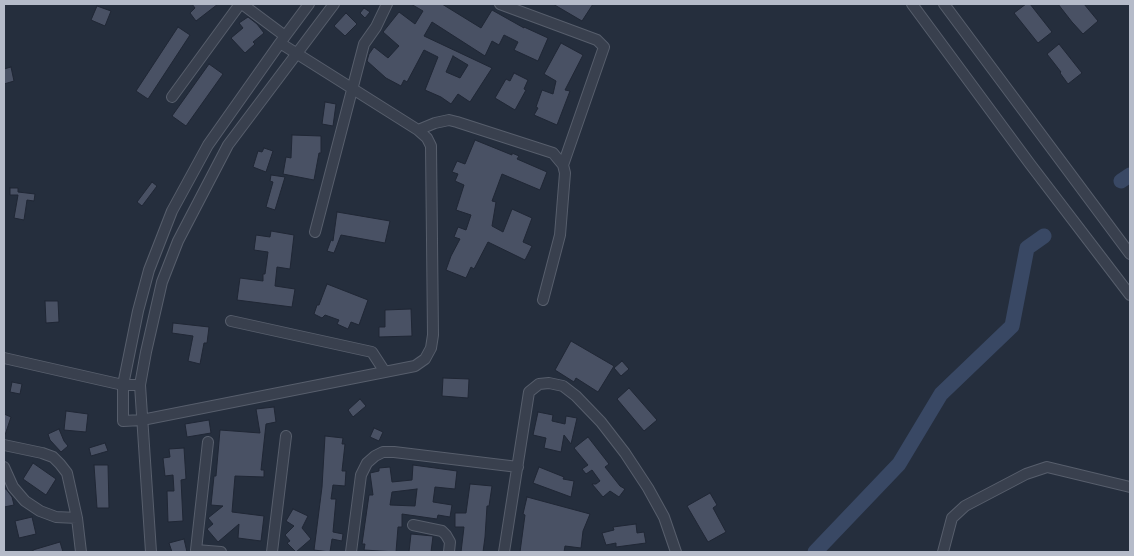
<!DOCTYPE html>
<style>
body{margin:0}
#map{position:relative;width:1134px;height:556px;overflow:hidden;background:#252e3d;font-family:Montserrat,sans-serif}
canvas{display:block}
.frame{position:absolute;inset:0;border:5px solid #b5bbc9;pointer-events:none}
</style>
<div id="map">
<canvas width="1134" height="556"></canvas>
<div class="frame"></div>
</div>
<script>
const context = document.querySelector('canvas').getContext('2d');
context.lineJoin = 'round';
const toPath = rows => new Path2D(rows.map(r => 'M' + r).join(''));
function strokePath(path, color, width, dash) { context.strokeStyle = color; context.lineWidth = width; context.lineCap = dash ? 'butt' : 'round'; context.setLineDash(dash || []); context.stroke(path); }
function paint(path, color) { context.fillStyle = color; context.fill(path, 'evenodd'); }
strokePath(toPath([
 [1121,181,1130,175],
 [815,552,899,464,941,394,1012,326,1027,248,1044,236]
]), '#394864', 15);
const building = toPath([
 [192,4,218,4,196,21,190,13,195,8,192,4],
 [411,4,442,4,481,28,492,10,524,28,524,27,548,38,538,61,514,50,518,42,504,35,499,45,492,41,485,56,432,22,424,36,492,68,470,102,458,94,451,104,441,97,425,90,438,57,424,50,407,82,404,80,401,86,386,78,367,61,369,54,374,47,388,58,399,46,383,32,399,12,415,24,423,11,411,4],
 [453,56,468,65,460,78,446,72,453,56],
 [553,4,593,4,582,21,553,4],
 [1026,4,1030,4,1052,32,1038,43,1014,13,1026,4],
 [1058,4,1084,4,1098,21,1083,34,1072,22,1058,4],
 [97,6,111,11,105,26,91,20,97,6],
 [364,8,370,12,365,18,360,13,364,8],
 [346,13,357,24,345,36,334,26,346,13],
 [248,17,257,24,264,33,253,42,255,44,245,53,231,38,243,28,239,23,248,17],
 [178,27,190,35,148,99,136,91,178,27],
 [561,43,583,55,565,90,570,91,557,125,534,115,538,108,536,107,542,90,553,94,556,81,544,74,561,43],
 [1059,44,1082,73,1068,84,1060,73,1061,72,1047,54,1059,44],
 [209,64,223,74,186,126,172,116,209,64],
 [11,67,14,81,4,84,4,69,11,67],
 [514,73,528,80,524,89,526,90,515,110,495,98,506,79,510,81,514,73],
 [325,102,336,104,333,126,322,124,325,102],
 [292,135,321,136,321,153,319,153,314,180,283,174,286,157,291,158,292,135],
 [475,140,512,155,512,153,519,156,517,159,547,172,540,190,502,174,492,201,496,202,492,226,503,232,512,209,532,218,523,242,532,246,525,260,488,242,474,269,471,267,466,278,446,270,451,256,460,239,454,237,458,227,466,230,471,215,456,210,464,185,455,181,458,174,452,172,457,161,465,164,475,140],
 [264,148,273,151,266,172,253,167,258,151,262,152,264,148],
 [271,175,285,177,275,210,266,207,273,182,270,181,271,175],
 [152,182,157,186,142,206,137,202,152,182],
 [10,188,18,188,18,192,35,194,34,201,27,200,24,220,14,218,18,195,10,195,10,188],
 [337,212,390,221,385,243,341,235,334,253,327,251,331,240,333,241,337,212],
 [271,231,294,235,290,269,277,267,275,286,295,289,292,307,237,300,240,278,263,281,263,274,265,274,268,252,254,250,256,235,270,237,271,231],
 [327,284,368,300,359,325,351,322,348,329,337,324,339,320,325,315,322,318,314,314,317,305,319,305,327,284],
 [45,301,58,301,59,322,46,323,45,301],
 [411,309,412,336,379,337,379,327,385,327,385,310,411,309],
 [173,323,209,327,207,343,204,343,200,364,188,361,193,336,172,333,173,323],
 [571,341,614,366,598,392,576,378,574,382,555,370,571,341],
 [622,361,629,369,621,376,614,368,622,361],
 [443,378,469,379,468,398,442,396,443,378],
 [12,382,22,384,20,394,10,392,12,382],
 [629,388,657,420,644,431,617,399,629,388],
 [360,399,366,406,353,417,348,410,360,399],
 [274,407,276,422,266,424,261,470,264,470,264,477,235,476,232,512,264,516,261,541,238,538,239,524,218,542,207,529,213,524,208,518,223,506,211,505,214,476,216,476,220,430,260,433,256,409,274,407],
 [66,411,88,414,86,432,64,430,66,411],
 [538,412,553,415,552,421,565,424,566,416,577,418,571,444,564,435,561,452,544,448,546,438,533,435,538,412],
 [4,414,11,417,5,435,4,435,4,414],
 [209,420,211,433,187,437,185,424,209,420],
 [374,428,383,432,379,441,370,437,374,428],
 [59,429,64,441,68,446,61,452,50,440,48,434,59,429],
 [325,436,343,438,342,444,345,444,342,471,346,471,345,486,333,485,331,499,336,499,333,532,343,534,342,541,332,539,330,552,314,550,322,487,325,436],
 [588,437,609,464,605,467,620,486,625,489,619,497,610,491,603,497,592,484,596,484,600,481,592,470,586,474,582,469,588,465,574,448,588,437],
 [105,443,108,451,91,456,89,448,105,443],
 [184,448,186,479,181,480,183,521,168,522,167,491,174,491,173,475,165,476,163,458,170,457,169,449,184,448],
 [33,463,56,479,46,495,23,479,33,463],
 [94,465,108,465,109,508,97,508,94,465],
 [413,465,457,471,455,489,435,487,433,502,452,505,450,517,438,515,437,519,402,514,402,527,398,527,396,552,364,550,365,544,362,544,369,495,373,495,370,473,379,471,379,468,390,467,392,482,412,480,413,465],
 [417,489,415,506,390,505,392,492,417,489],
 [539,467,564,477,563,479,574,481,571,497,533,483,539,467],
 [470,484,492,486,489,506,487,506,485,537,483,552,461,552,464,527,455,527,455,513,466,513,470,484],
 [4,489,6,489,12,497,14,505,4,507,4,489],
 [710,493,717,505,713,508,726,532,708,542,687,506,710,493],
 [527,497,590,514,583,531,581,548,565,546,564,552,520,552,525,515,523,514,527,497],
 [293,509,308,516,302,528,311,539,296,552,287,543,290,541,285,535,294,526,286,521,293,509],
 [32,517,36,534,19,538,15,521,32,517],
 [636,524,637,533,644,532,646,543,616,547,616,543,606,545,602,533,614,530,613,527,636,524],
 [411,534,433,536,431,552,409,552,411,534],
 [184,539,187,552,172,552,169,543,184,539],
 [60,542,63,552,33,552,33,550,60,542]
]);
paint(building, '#495164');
strokePath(building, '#202735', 1);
const minor = toPath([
 [242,4,285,36],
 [500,4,597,40,604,47,563,165],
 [912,4,1030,164,1130,295],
 [944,4,1130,254],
 [280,43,418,130,427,138,431,146,433,335,431,348,425,359,415,366,142,420,123,421,123,385,138,311,149,270,172,211,208,145,280,43,309,4],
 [172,97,240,4],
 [418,130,435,123,449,120,457,122,553,153,563,165,565,173,560,235,543,300],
 [315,232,364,44,376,27,387,4],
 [231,321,372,352,385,372],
 [4,358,123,385,140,385],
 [208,442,196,550,221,552],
 [4,445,42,453,53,457,60,464,67,473,77,518,81,552],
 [4,467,13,487,25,501,40,511,56,517,77,518],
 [413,525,442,531,446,535,450,542,449,552],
 [151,552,140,385,146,352,162,282,178,241,228,145,334,4],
 [272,552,286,436],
 [351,552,361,475,367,463,375,456,383,452,394,452,518,467],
 [504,552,529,392,539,384,549,383,563,386,576,396,601,422,625,453,648,488,664,517,676,552],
 [943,552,952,518,965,506,1026,474,1047,467,1130,487]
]);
strokePath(minor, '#575e6c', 12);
strokePath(minor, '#39404e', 10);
</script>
